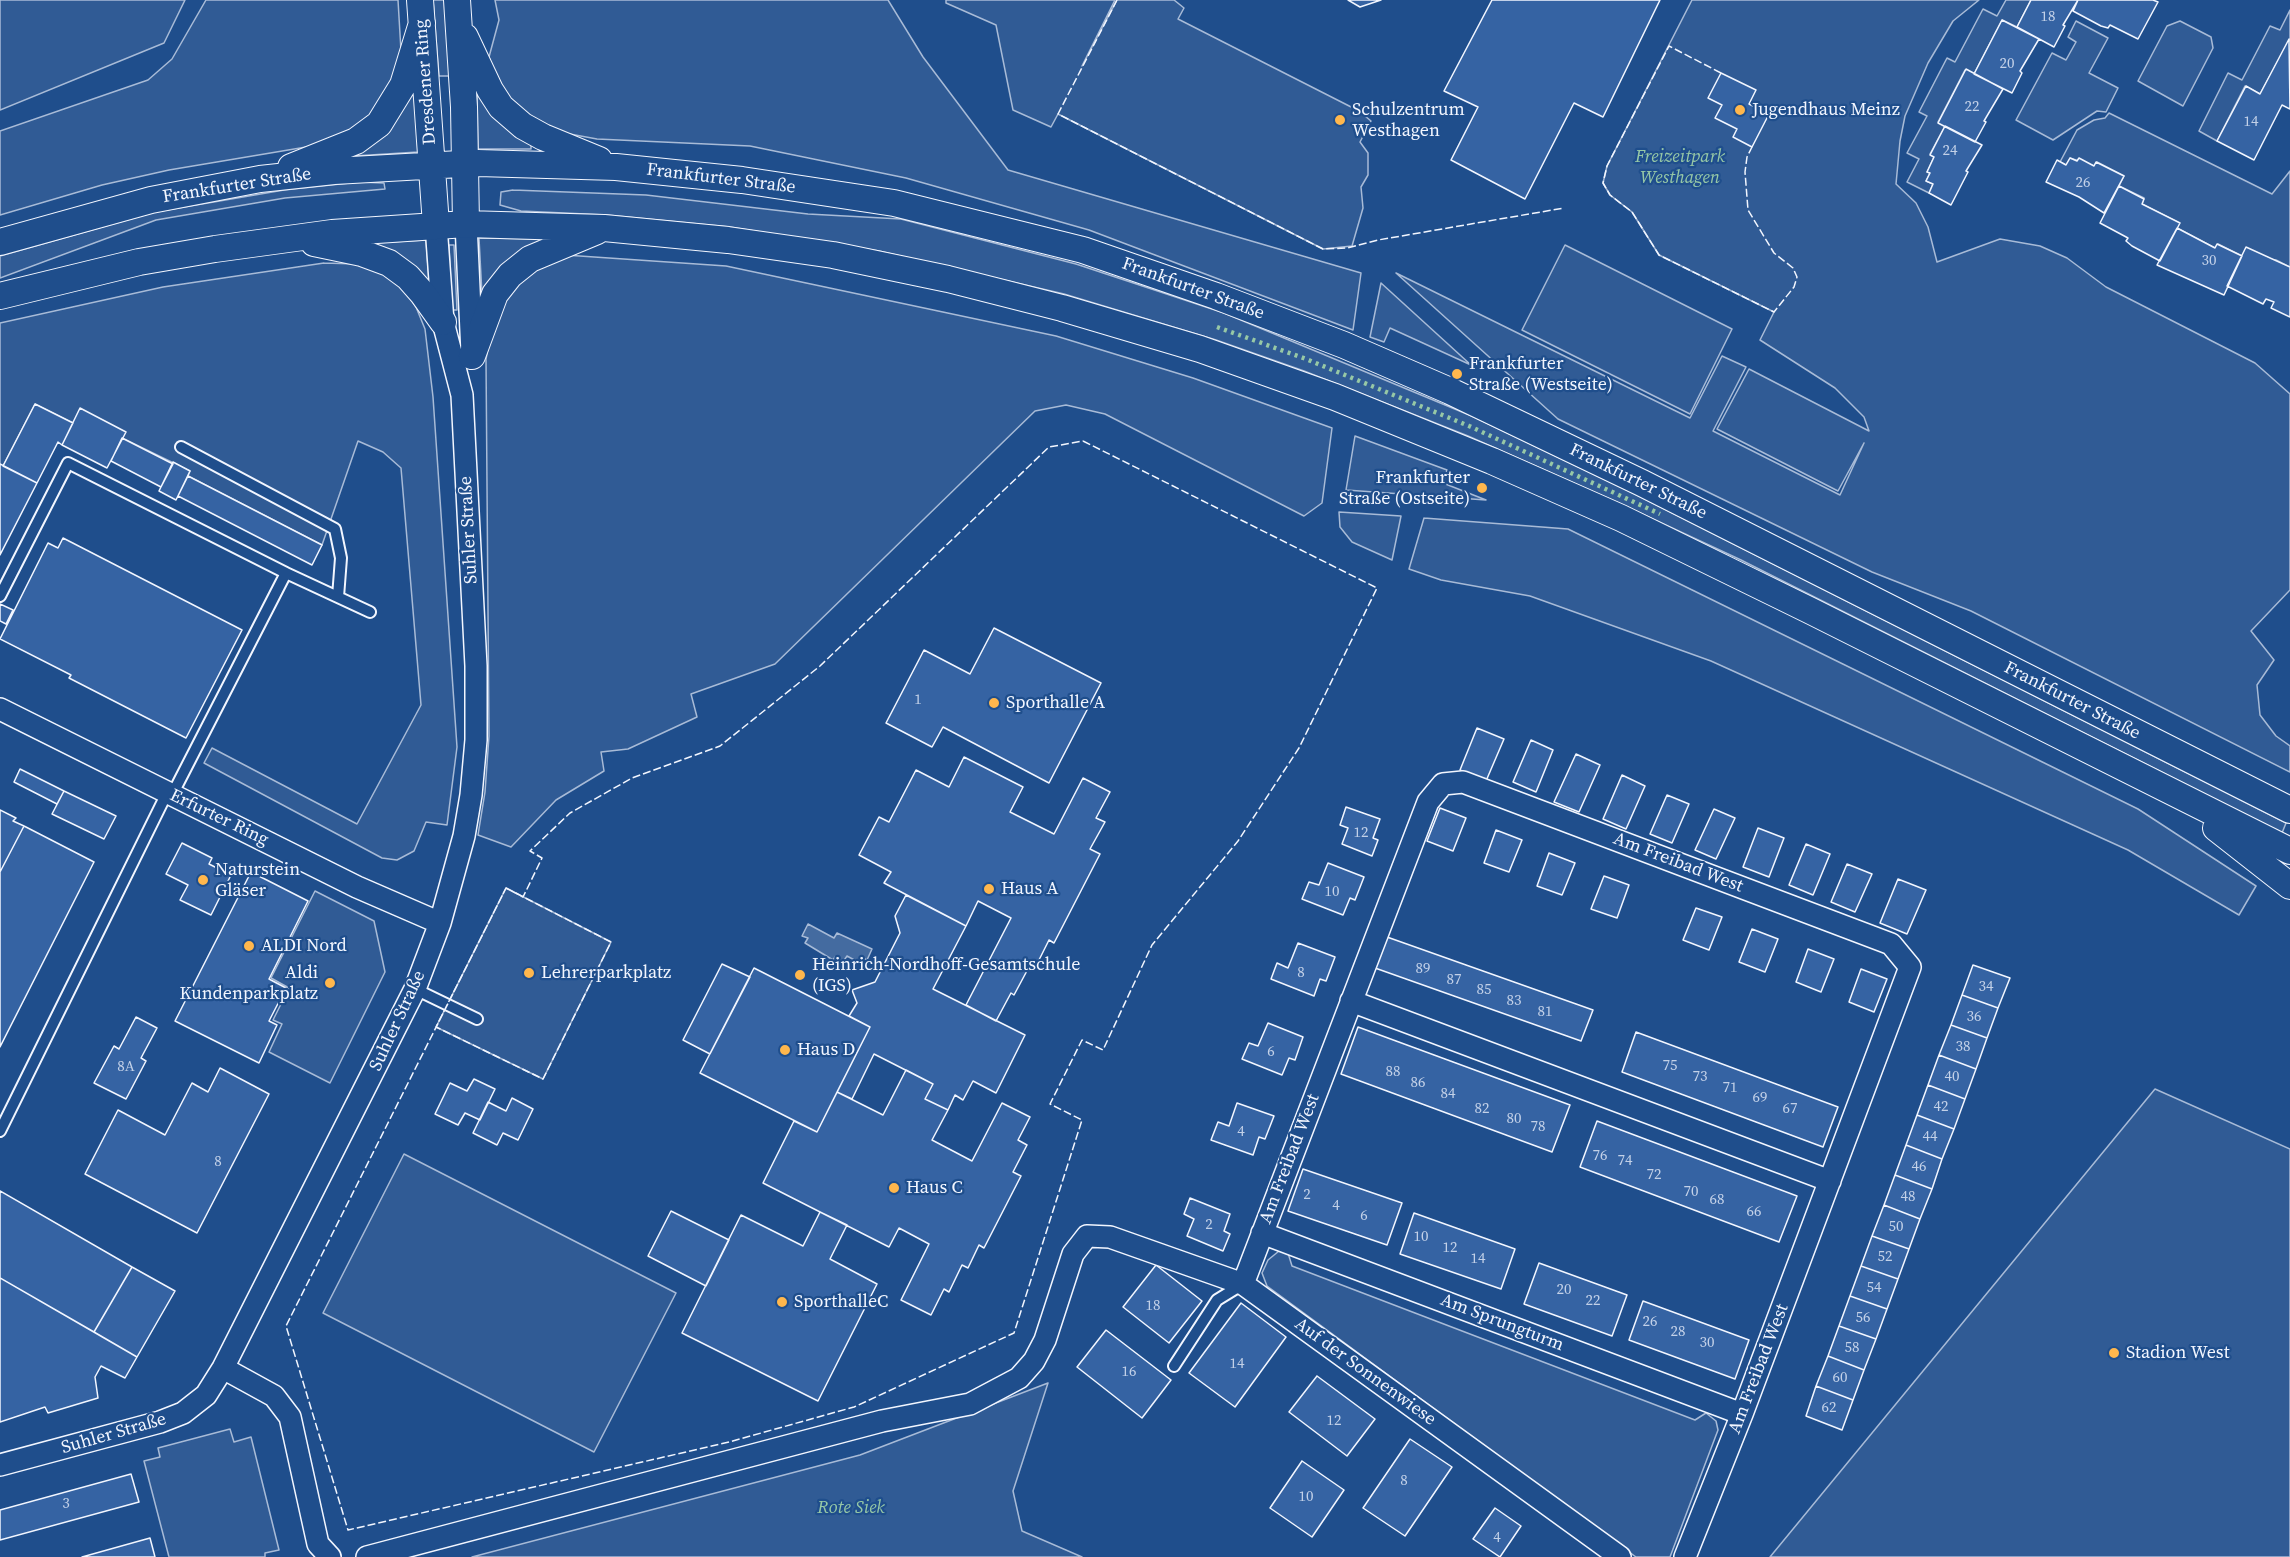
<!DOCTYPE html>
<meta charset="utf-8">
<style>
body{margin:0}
canvas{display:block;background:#1f4e8c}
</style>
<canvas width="2290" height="1557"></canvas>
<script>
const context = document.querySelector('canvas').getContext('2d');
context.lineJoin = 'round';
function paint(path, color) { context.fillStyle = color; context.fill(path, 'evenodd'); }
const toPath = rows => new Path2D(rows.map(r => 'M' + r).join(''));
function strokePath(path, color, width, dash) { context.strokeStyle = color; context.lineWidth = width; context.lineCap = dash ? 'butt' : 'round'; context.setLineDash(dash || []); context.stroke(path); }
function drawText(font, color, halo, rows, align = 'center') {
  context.font = font + ' "Source Serif 4",serif'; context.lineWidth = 4.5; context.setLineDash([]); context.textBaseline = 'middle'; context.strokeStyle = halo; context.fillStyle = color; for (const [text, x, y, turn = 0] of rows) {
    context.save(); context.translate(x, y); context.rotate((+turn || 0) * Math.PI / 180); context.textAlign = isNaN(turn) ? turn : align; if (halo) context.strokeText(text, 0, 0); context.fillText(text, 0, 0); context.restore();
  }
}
const built = toPath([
 [0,0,185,0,164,43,0,110,0,0],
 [206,0,398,0,401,51,391,92,374,118,330,143,169,170,102,185,0,215,0,131,148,80,172,59,206,0],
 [433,0,445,0,450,76,439,76,433,0],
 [495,0,888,0,923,57,1008,170,1361,273,1353,330,1089,230,906,178,750,146,597,139,548,130,509,102,496,80,489,57,499,20,495,0],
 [946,0,1115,0,1082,66,1117,0,1174,0,1184,8,1178,19,1359,111,1371,121,1360,142,1368,153,1368,175,1361,187,1363,208,1352,246,1323,249,1058,114,1051,127,1013,110,996,25,946,3,946,0],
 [1692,0,1979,0,1953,21,1928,63,1905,116,1900,141,1896,184,1916,203,1928,227,1937,262,2000,239,2040,246,2067,258,2106,287,2255,363,2290,394,2290,590,2251,631,2274,660,2257,685,2260,715,2276,736,2290,746,2290,772,1971,611,1872,572,1558,419,1396,273,1690,418,1722,356,1746,367,1713,431,1840,495,1864,443,1838,491,1717,429,1749,369,1869,431,1864,417,1835,388,1760,340,1774,312,1659,255,1632,212,1610,195,1603,183,1607,166,1692,0],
 [2006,0,2031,0,2017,27,2002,20,1974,74,1965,70,1938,122,1945,126,1930,154,1934,157,1927,172,1930,173,1926,181,1933,184,1929,193,1907,182,1919,159,1907,153,1927,116,1919,112,1947,58,1955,62,1983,9,1997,16,2006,0],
 [2290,10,2290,39,2260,94,2245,86,2217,141,2199,131,2228,73,2242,80,2270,26,2280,30,2290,10],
 [2076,21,2108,38,2089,73,2118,88,2106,112,2097,111,2053,140,2016,120,2052,53,2066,60,2076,42,2068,37,2076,21],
 [2180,21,2211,37,2213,48,2183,106,2138,81,2167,26,2180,21],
 [415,89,418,152,354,156,353,151,415,89],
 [483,93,531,142,531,149,478,149,477,94,483,93],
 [2109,113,2272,194,2290,171,2290,267,2276,260,2242,256,2218,244,2215,248,2177,228,2179,223,2142,204,2144,198,2119,186,2124,176,2097,162,2094,166,2070,158,2066,165,2060,162,2077,130,2094,120,2105,118,2109,113],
 [359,182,384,183,385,189,285,198,156,220,0,278,0,256,155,212,284,190,359,182],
 [513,190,646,195,808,214,901,219,1076,264,1224,313,1474,417,1631,492,2286,823,2282,833,1741,560,1625,506,1468,436,1304,371,1216,340,1064,294,879,251,730,227,607,215,521,211,500,205,501,192,513,190],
 [479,238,544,239,545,241,482,295,479,238],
 [426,240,429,281,372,243,426,240],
 [449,245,454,245,457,310,452,310,449,245],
 [1565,245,1732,329,1690,414,1522,330,1565,245],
 [565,255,726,266,1056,336,1193,378,1332,428,1322,503,1304,516,1105,414,1066,405,1035,411,775,664,691,694,697,717,628,749,601,752,604,771,556,800,511,847,478,835,485,792,489,736,486,359,493,323,503,299,536,266,565,255],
 [324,263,357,264,383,273,403,288,416,307,425,329,433,397,457,747,447,825,426,822,414,851,397,860,382,858,204,763,212,748,357,824,421,705,401,468,383,452,358,441,322,545,188,476,190,471,122,438,73,423,35,404,3,466,0,464,0,323,163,287,324,263],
 [1381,283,1471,365,1390,328,1384,342,1370,337,1381,283],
 [1355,436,1447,470,1443,483,1486,500,1346,490,1355,436],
 [1339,512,1401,516,1392,560,1352,542,1340,527,1339,512],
 [1424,518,1568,529,2138,809,2256,886,2239,915,2128,850,1711,661,1530,596,1441,580,1409,569,1424,518],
 [506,888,611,942,543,1079,436,1027,506,888],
 [315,891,374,921,385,972,330,1083,269,1052,282,1024,273,1020,289,988,271,978,315,891],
 [2155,1089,2290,1149,2290,1557,1770,1557,2155,1089],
 [404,1154,676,1293,594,1452,323,1313,404,1154],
 [1279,1251,1288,1253,1292,1266,1695,1420,1706,1413,1716,1421,1718,1430,1670,1557,1636,1557,1267,1286,1262,1273,1268,1260,1279,1251],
 [1048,1383,1013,1491,1022,1531,1082,1557,472,1557,860,1455,1048,1383],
 [230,1429,234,1442,251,1437,279,1550,265,1553,265,1557,169,1557,144,1461,160,1457,158,1448,230,1429]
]);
paint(built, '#305b95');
strokePath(built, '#a8bbd7', 1.5);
const water = toPath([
 [808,924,834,938,837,933,872,949,867,960,861,957,858,962,847,956,843,962,835,957,833,960,805,943,808,938,802,936,808,924]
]);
paint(water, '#446ba0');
strokePath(water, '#a8bbd7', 1.5);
const building = toPath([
 [1348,0,1381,0,1360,7,1348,0],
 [1492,0,1660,0,1603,117,1574,103,1525,199,1451,160,1478,107,1444,91,1492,0],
 [2031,0,2078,0,2063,25,2065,26,2054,47,2017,27,2031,0],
 [2078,0,2153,0,2158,2,2138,39,2110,25,2108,28,2101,26,2073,11,2078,0],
 [2002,20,2039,39,2020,71,2022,73,2012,93,1974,74,2002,20],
 [2289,39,2290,109,2282,105,2254,160,2217,141,2246,86,2260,94,2289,39],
 [1966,69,2003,89,1984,121,1986,122,1975,142,1938,123,1966,69],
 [1721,73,1756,90,1749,104,1769,114,1752,147,1733,137,1737,129,1715,118,1722,105,1708,98,1721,73],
 [1945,126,1982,145,1966,171,1968,172,1951,205,1929,193,1933,184,1926,181,1930,173,1927,172,1934,157,1930,155,1945,126],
 [2070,158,2077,161,2079,158,2094,166,2096,162,2124,176,2104,213,2079,197,2046,182,2057,160,2066,165,2070,158],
 [2119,186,2144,199,2142,204,2180,223,2160,261,2132,246,2126,241,2128,238,2100,223,2119,186],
 [2177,228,2215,248,2217,244,2242,256,2224,295,2157,265,2177,228],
 [2246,247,2290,267,2290,317,2271,308,2274,302,2266,299,2263,304,2227,286,2246,247],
 [35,404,73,423,62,445,58,442,37,483,3,466,35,404],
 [80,408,126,432,107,468,62,445,80,408],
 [122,438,173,464,161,487,111,461,122,438],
 [173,462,190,471,176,500,159,491,173,462],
 [0,464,37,483,0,555,0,464],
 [188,476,322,545,312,565,178,496,188,476],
 [63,538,242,630,186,738,69,678,71,675,0,639,48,543,58,548,63,538],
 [0,604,13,610,6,624,0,621,0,604],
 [994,628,1101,683,1049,783,943,727,932,747,886,723,924,650,970,674,994,628],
 [1477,728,1504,739,1486,781,1460,770,1477,728],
 [1531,740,1553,750,1536,792,1513,782,1531,740],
 [1576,754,1600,765,1579,812,1554,802,1576,754],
 [964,757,1023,787,1010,812,1054,834,1083,778,1110,792,1096,818,1105,822,1090,849,1100,854,1054,943,1049,940,1034,970,1029,967,1014,995,1011,993,996,1021,966,1005,1011,918,978,901,966,926,884,883,891,872,859,855,879,817,889,822,916,770,949,787,964,757],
 [20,769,64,791,57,804,14,782,20,769],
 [1622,775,1645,786,1626,829,1603,819,1622,775],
 [64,791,116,816,104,839,52,814,64,791],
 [1667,795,1689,804,1672,843,1650,834,1667,795],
 [1346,807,1380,819,1373,838,1378,840,1372,856,1342,844,1348,828,1340,825,1346,807],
 [1440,808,1466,818,1453,851,1427,841,1440,808],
 [1714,809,1735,818,1716,859,1695,850,1714,809],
 [0,810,16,818,13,821,24,826,0,872,0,810],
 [24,826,94,862,0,1047,0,872,24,826],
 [1758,828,1784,838,1769,877,1743,867,1758,828],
 [1496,830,1522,840,1509,872,1484,863,1496,830],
 [182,843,212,858,209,864,231,875,211,915,180,900,188,885,166,874,182,843],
 [1806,844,1830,854,1813,895,1789,885,1806,844],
 [1549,853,1575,863,1562,895,1537,886,1549,853],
 [1328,863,1364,877,1355,900,1350,898,1343,915,1302,899,1309,882,1319,885,1328,863],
 [1847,864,1872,874,1855,912,1831,902,1847,864],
 [251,872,308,901,269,979,286,988,269,1021,277,1025,259,1063,175,1021,251,872],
 [1604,876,1629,885,1617,918,1591,909,1604,876],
 [1898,879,1926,890,1907,934,1880,923,1898,879],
 [906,895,966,926,933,989,1025,1035,996,1093,973,1081,963,1100,955,1095,948,1110,925,1099,933,1084,874,1054,852,1099,837,1092,870,1027,849,1016,857,1003,852,990,875,982,900,933,895,916,906,895],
 [1696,908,1722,917,1709,950,1683,940,1696,908],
 [1752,929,1778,939,1765,972,1739,962,1752,929],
 [1387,937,1593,1010,1581,1041,1375,968,1387,937],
 [1298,943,1335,957,1326,981,1320,979,1314,996,1271,979,1277,963,1288,968,1298,943],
 [1808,949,1834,959,1821,992,1796,982,1808,949],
 [722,964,750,977,710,1054,683,1040,722,964],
 [1973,965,2010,978,1998,1008,1962,995,1973,965],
 [754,968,870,1027,817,1132,700,1073,754,968],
 [1861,969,1887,979,1874,1012,1849,1002,1861,969],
 [1962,995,1998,1008,1987,1038,1951,1025,1962,995],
 [136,1017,157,1028,141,1058,146,1061,126,1099,94,1083,114,1046,119,1049,136,1017],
 [1268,1023,1303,1037,1295,1060,1289,1058,1282,1075,1242,1059,1249,1043,1258,1046,1268,1023],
 [1951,1025,1987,1038,1976,1069,1939,1055,1951,1025],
 [1358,1027,1570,1105,1552,1152,1341,1074,1358,1027],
 [1636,1032,1838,1107,1823,1147,1622,1072,1636,1032],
 [1939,1055,1976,1069,1965,1099,1928,1085,1939,1055],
 [220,1068,269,1094,197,1233,85,1174,118,1110,165,1135,192,1083,208,1092,220,1068],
 [906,1070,933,1084,925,1099,948,1110,932,1140,972,1161,1002,1103,1030,1117,1018,1140,1027,1145,1013,1172,1021,1176,984,1248,979,1245,968,1268,962,1265,949,1292,944,1289,931,1315,901,1300,929,1244,899,1228,889,1247,763,1183,794,1121,817,1132,837,1092,883,1115,906,1070],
 [474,1079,495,1089,480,1120,465,1113,458,1125,435,1114,450,1083,467,1091,474,1079],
 [1928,1085,1965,1099,1954,1129,1917,1115,1928,1085],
 [512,1098,533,1109,518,1140,503,1133,497,1145,473,1133,488,1102,506,1111,512,1098],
 [1237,1103,1274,1116,1265,1139,1259,1137,1253,1155,1211,1140,1218,1122,1229,1126,1237,1103],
 [1917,1115,1954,1129,1942,1159,1906,1145,1917,1115],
 [1597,1121,1797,1196,1779,1242,1580,1167,1597,1121],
 [1906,1145,1942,1159,1932,1189,1895,1175,1906,1145],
 [1303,1169,1402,1203,1387,1245,1288,1211,1303,1169],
 [1895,1175,1932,1189,1920,1219,1884,1205,1895,1175],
 [0,1191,132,1267,94,1332,0,1278,0,1191],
 [1190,1198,1230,1214,1224,1231,1230,1234,1223,1251,1187,1236,1194,1219,1184,1214,1190,1198],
 [1884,1205,1920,1219,1909,1249,1872,1236,1884,1205],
 [671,1211,729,1240,706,1286,648,1256,671,1211],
 [820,1212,847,1225,830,1259,877,1284,818,1401,682,1333,741,1215,803,1246,820,1212],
 [1414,1213,1515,1249,1501,1289,1400,1254,1414,1213],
 [1872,1236,1909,1249,1898,1279,1861,1266,1872,1236],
 [1539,1263,1627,1295,1612,1336,1524,1304,1539,1263],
 [1156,1265,1202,1301,1169,1343,1123,1307,1156,1265],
 [1861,1266,1898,1279,1887,1309,1850,1296,1861,1266],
 [132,1267,175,1291,137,1357,94,1332,132,1267],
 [0,1278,137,1357,125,1378,101,1366,95,1377,98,1398,48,1413,45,1407,0,1422,0,1278],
 [1850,1296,1887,1309,1876,1339,1839,1326,1850,1296],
 [1643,1301,1749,1340,1735,1379,1629,1340,1643,1301],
 [1241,1303,1286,1337,1235,1407,1189,1373,1241,1303],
 [1839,1326,1876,1339,1864,1370,1828,1356,1839,1326],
 [1106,1330,1171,1380,1142,1418,1077,1367,1106,1330],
 [1828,1356,1864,1370,1853,1400,1816,1386,1828,1356],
 [1317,1376,1375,1419,1347,1456,1289,1412,1317,1376],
 [1816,1386,1853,1400,1842,1430,1806,1416,1816,1386],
 [1410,1439,1452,1467,1405,1536,1363,1508,1410,1439],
 [1302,1461,1344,1490,1312,1537,1270,1508,1302,1461],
 [131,1474,139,1502,0,1540,0,1510,131,1474],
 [1495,1508,1521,1526,1500,1557,1473,1539,1495,1508],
 [150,1538,155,1557,82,1557,150,1538]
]);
paint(building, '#3563a3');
strokePath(building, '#f2f6ff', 1.5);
const service = toPath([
 [181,447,335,529,341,558,338,597],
 [286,573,370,612],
 [0,596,68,463,286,573,172,795],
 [415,989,477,1019],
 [0,1131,167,793],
 [1174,1366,1217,1300,1243,1284]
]);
const minor = toPath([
 [466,224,472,353],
 [0,709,357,887,440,923],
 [1351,1001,1830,1181],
 [1262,1233,1742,1414],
 [1243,1284,1428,802,1443,784,1463,782,1891,944,1910,967,1742,1414,1685,1557],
 [223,1368,274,1396,290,1417,318,1544,330,1557],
 [0,1465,160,1422,183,1413,206,1395,223,1368,415,989,440,923,464,836,471,795,476,740,476,666,462,395,443,322,436,225],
 [367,1557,882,1421,970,1404,1019,1378,1034,1361,1045,1340,1073,1254,1087,1236,1110,1237,1243,1284,1620,1557]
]);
const tertiary = toPath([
 [420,0,436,225],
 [457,0,464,107,466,224],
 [465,37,490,90,501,107,523,126,543,137,599,160],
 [291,167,356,141,379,124,403,85,422,23],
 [0,242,151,200,260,179,334,171,478,163,616,167,742,180,894,203,1083,250,1216,296,1344,345,1450,391,1642,483,2290,810],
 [314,243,362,253,389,263,408,277,423,294,443,322],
 [0,296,139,262,215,249,332,233,466,224,604,228,728,240,833,255,948,279,1062,308,1200,349,1335,397,1492,461,1621,518,1811,611,2290,851],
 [472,356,495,294,510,275,530,259,597,231],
 [2216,828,2290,886]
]);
strokePath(service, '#f2f6ff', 14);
strokePath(minor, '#f2f6ff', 24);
strokePath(tertiary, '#f2f6ff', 28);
strokePath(service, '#1f4e8c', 10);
strokePath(minor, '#1f4e8c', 21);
strokePath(tertiary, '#1f4e8c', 26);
strokePath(toPath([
 [1217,327,1306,359,1469,426,1660,514]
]), '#97c8a6', 4.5, [3, 4.5]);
strokePath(toPath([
 [1117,0,1058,114,1323,249,1347,248,1378,240,1564,208],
 [1721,73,1669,46,1607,166,1603,183,1610,195,1632,212,1659,255,1774,312,1794,287,1797,277,1793,268,1774,253,1748,210,1745,172,1747,157,1752,147],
 [1083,441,1377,588,1299,748,1238,841,1152,945,1103,1050,1082,1040,1050,1104,1082,1120,1014,1333,854,1407,729,1442,348,1530,286,1326,506,888,523,897,527,889,542,858,530,851,570,813,632,778,720,746,820,666,1049,447,1083,441],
 [506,888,611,942,543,1079,436,1027,506,888]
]), '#f2f6ff', 1.5, [8, 3]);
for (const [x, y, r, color] of [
 [1740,110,6,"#ffb74d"],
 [1340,120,6,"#ffb74d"],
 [1457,374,6,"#ffb74d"],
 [1482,488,6,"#ffb74d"],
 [994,703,6,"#ffb74d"],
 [203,880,6,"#ffb74d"],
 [989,889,6,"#ffb74d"],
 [249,946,6,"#ffb74d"],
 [529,973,6,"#ffb74d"],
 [800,975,6,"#ffb74d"],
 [330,983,6,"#ffb74d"],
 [785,1050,6,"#ffb74d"],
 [894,1188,6,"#ffb74d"],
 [782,1302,6,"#ffb74d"],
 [2114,1353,6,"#ffb74d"]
]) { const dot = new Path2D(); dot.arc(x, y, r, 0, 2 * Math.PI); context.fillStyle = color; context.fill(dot); strokePath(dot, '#1f4e8c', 2); }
drawText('15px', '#c3d1e8', null, [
 ["18",2048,17],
 ["20",2007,64],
 ["22",1972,107],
 ["14",2251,122],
 ["24",1950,151],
 ["26",2083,183],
 ["30",2209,261],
 ["1",918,700],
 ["12",1361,833],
 ["10",1332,892],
 ["89",1423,969],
 ["8",1301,973],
 ["87",1454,980],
 ["34",1986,987],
 ["85",1484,990],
 ["83",1514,1001],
 ["81",1545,1012],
 ["36",1974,1017],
 ["38",1963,1047],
 ["6",1271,1052],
 ["75",1670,1066],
 ["8A",126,1067],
 ["88",1393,1072],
 ["73",1700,1077],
 ["40",1952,1077],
 ["86",1418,1083],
 ["71",1730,1088],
 ["84",1448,1094],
 ["69",1760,1098],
 ["42",1941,1107],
 ["82",1482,1109],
 ["67",1790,1109],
 ["80",1514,1119],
 ["78",1538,1127],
 ["4",1241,1132],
 ["44",1930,1137],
 ["76",1600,1156],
 ["74",1625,1161],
 ["8",218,1162],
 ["46",1919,1167],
 ["72",1654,1175],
 ["70",1691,1192],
 ["2",1307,1195],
 ["48",1908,1197],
 ["68",1717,1200],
 ["4",1336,1206],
 ["66",1754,1212],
 ["6",1364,1216],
 ["2",1209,1225],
 ["50",1896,1227],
 ["10",1421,1237],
 ["12",1450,1248],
 ["52",1885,1257],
 ["14",1478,1259],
 ["54",1874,1288],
 ["20",1564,1290],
 ["22",1593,1301],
 ["18",1153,1306],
 ["56",1863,1318],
 ["26",1650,1322],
 ["28",1678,1332],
 ["30",1707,1343],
 ["58",1852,1348],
 ["14",1237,1364],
 ["16",1129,1372],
 ["60",1840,1378],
 ["62",1829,1408],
 ["12",1334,1421],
 ["8",1404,1481],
 ["10",1306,1497],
 ["3",66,1504],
 ["4",1497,1538]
]);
drawText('18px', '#f2f6ff', '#1f4e8c', [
 ["Dresdener Ring",426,82,-94],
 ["Frankfurter Straße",721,179,7],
 ["Frankfurter Straße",237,186,-9],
 ["Frankfurter Straße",1193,289,20],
 ["Frankfurter Straße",1638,482,26],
 ["Suhler Straße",469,530,-93],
 ["Frankfurter Straße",2072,701,27],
 ["Erfurter Ring",219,818,26],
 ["Am Freibad West",1678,863,21],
 ["Suhler Straße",398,1021,-65],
 ["Am Freibad West",1290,1159,-69],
 ["Am Sprungturm",1502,1323,21],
 ["Am Freibad West",1759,1369,-69],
 ["Auf der Sonnenwiese",1365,1372,36],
 ["Suhler Straße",114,1434,-16]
]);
drawText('18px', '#f2f6ff', '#1f4e8c', [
 ["Schulzentrum",1352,110],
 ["Westhagen",1352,131],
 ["Jugendhaus Meinz",1752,110],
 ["Frankfurter",1469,364],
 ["Straße (Westseite)",1469,385],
 ["Frankfurter",1470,478,"right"],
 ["Straße (Ostseite)",1470,499,"right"],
 ["Sporthalle A",1006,703],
 ["Naturstein",215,870],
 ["Gläser",215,891],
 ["Haus A",1001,889],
 ["ALDI Nord",261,946],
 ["Heinrich-Nordhoff-Gesamtschule",812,965],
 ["(IGS)",812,986],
 ["Aldi",318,973,"right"],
 ["Kundenparkplatz",318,994,"right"],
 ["Lehrerparkplatz",541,973],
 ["Haus D",797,1050],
 ["Haus C",906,1188],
 ["SporthalleC",794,1302],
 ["Stadion West",2126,1353]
], 'left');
drawText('italic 18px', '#97c8a6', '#1f4e8c', [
 ["Freizeitpark",1680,157],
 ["Westhagen",1680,178],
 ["Rote Siek",851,1508]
]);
</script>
